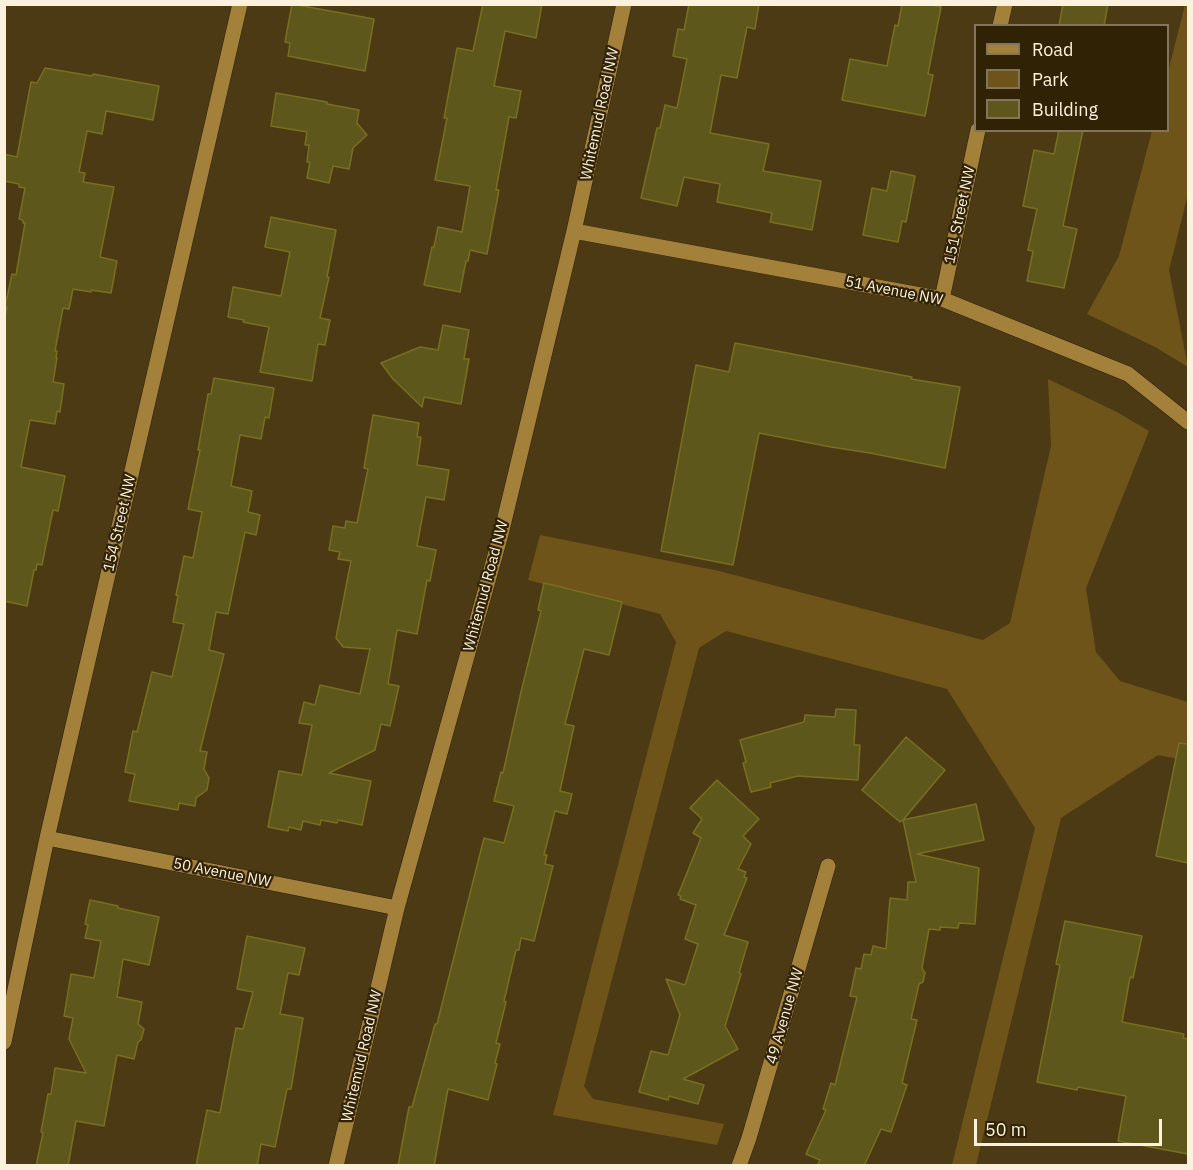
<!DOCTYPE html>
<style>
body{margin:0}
#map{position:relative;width:1193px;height:1170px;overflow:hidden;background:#4c3a15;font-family:"IBM Plex Sans",sans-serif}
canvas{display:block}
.frame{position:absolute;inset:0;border:6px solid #fcf1dd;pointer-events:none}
.legend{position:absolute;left:974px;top:24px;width:195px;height:108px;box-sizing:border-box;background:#302204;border:2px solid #82755b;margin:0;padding:8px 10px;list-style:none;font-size:18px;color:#fcf1dd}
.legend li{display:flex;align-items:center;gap:12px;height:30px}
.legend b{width:30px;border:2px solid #82755b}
.scale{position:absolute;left:974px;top:1119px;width:188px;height:27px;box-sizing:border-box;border:3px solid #fcf1dd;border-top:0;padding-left:8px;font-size:18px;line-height:21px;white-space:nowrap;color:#fcf1dd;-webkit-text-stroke:4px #302204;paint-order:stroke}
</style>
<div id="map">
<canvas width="1193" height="1170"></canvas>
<div class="frame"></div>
<ul class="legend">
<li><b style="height:8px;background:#a4813b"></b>Road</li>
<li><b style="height:16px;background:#6f541a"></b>Park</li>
<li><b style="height:16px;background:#5d571c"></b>Building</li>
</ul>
<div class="scale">50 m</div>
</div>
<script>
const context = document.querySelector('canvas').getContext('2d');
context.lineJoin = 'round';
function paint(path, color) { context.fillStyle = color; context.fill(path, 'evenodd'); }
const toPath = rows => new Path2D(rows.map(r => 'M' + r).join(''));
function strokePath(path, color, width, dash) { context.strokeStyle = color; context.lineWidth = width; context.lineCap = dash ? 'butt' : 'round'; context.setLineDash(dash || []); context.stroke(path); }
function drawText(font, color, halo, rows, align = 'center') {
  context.font = font + ' "IBM Plex Sans",sans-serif'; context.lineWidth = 4.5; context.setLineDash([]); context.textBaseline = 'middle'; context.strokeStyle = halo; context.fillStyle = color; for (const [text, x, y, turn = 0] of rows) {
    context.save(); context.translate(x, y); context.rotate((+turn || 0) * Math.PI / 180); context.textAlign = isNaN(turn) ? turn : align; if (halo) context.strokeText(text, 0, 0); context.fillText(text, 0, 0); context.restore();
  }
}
paint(toPath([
 [1185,5,1188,5,1188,194,1169,270,1188,367,1155,347,1087,314,1119,256,1152,131,1168,130,1168,72],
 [1048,379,1117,412,1149,431,1086,588,1096,652,1120,681,1188,702,1188,761,1158,755,1061,818,976,1165,952,1165,1035,828,947,689,726,631,699,648,584,1086,593,1099,724,1124,717,1145,553,1115,676,642,660,614,528,580,540,535,719,571,983,640,1010,623,1051,446]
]), '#6f541a');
const building = toPath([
 [292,4,374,19,365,71,288,56,290,43,285,42,292,4],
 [483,4,542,4,536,38,505,31,494,86,521,91,516,118,509,117,496,190,499,190,487,254,470,250,468,261,466,261,460,292,424,285,432,247,434,247,438,227,462,232,470,186,435,180,447,118,444,118,457,48,473,51,483,4],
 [689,4,759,4,755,29,747,27,737,78,721,75,710,133,769,144,763,171,821,181,812,230,770,222,772,213,717,202,720,184,684,177,677,206,641,198,657,128,660,128,665,105,677,108,687,59,673,56,678,29,684,30,689,4],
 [902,4,929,4,941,7,928,74,933,75,925,116,842,100,850,59,887,66,895,25,898,26,902,4],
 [1063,4,1108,4,1104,26,1059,26,1063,4],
 [45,68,92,76,93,74,159,86,153,120,106,111,102,134,87,131,79,172,85,173,83,182,114,187,100,257,117,261,111,293,91,290,91,292,73,289,69,309,63,308,55,351,57,351,56,358,57,358,53,382,64,384,60,412,57,411,55,424,30,420,21,467,65,476,58,511,53,510,42,565,37,564,36,570,34,570,27,606,4,601,4,322,7,307,5,307,12,274,16,275,25,223,23,223,23,220,19,219,25,188,19,187,19,184,4,181,4,154,17,157,31,82,37,83,45,68],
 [276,93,327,102,327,104,359,110,357,123,367,135,353,148,349,169,333,166,329,183,307,178,310,162,307,162,309,145,305,145,307,132,271,126,276,93],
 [1059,130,1083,130,1063,226,1077,229,1064,288,1027,281,1033,251,1028,250,1037,209,1023,206,1034,150,1054,154,1059,130],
 [891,171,915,176,906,222,902,221,898,242,863,235,872,188,887,191,891,171],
 [271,217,336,230,327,277,329,277,320,318,330,320,325,345,318,344,312,381,260,372,269,327,243,322,244,320,228,317,233,287,281,296,290,252,265,247,271,217],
 [443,325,469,330,464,359,469,359,461,404,424,397,422,407,393,379,381,363,420,347,438,350,443,325],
 [735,343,912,377,911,379,960,387,945,468,870,453,831,447,759,433,733,565,661,551,696,365,729,372,735,343],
 [214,378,274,388,269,418,265,417,261,439,240,435,231,486,252,491,248,512,260,515,256,535,245,532,228,614,216,612,209,650,224,654,200,751,207,752,204,769,209,778,207,790,196,798,195,806,179,803,178,810,129,801,135,774,125,772,133,731,137,732,152,672,172,677,184,624,173,622,178,596,176,595,184,556,193,558,202,512,188,509,200,450,198,450,208,394,211,394,214,378],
 [373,415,419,423,417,437,421,437,417,465,449,470,444,500,426,497,417,546,436,550,430,581,427,580,417,634,397,630,388,684,399,686,390,726,381,724,375,750,329,773,371,781,362,825,338,820,337,823,321,820,320,825,303,821,301,830,289,827,288,831,268,827,279,771,302,775,312,725,299,723,304,702,315,705,320,685,360,694,370,649,343,647,336,638,351,561,338,559,340,552,329,550,333,526,345,528,346,521,357,523,368,469,364,468,373,415],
 [544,583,622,602,609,655,584,649,565,724,574,726,560,791,572,794,567,814,555,811,544,855,547,855,545,864,553,866,534,941,521,938,519,950,516,950,504,1001,506,1002,496,1043,500,1044,495,1063,497,1064,488,1100,448,1089,434,1166,398,1166,409,1107,412,1107,435,1024,437,1024,484,838,504,843,514,806,494,801,501,772,503,773,521,692,541,611,538,610,544,583],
 [836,709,856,710,854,745,860,745,858,780,798,776,770,783,771,787,751,792,743,763,746,762,740,740,804,722,805,715,835,717,836,709],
 [906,737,945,770,903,820,976,804,984,840,917,854,979,868,975,924,959,923,958,928,940,927,940,930,929,929,922,968,925,973,923,982,919,984,911,1019,917,1020,902,1083,907,1085,891,1132,881,1129,864,1166,817,1166,820,1160,806,1154,826,1110,823,1109,831,1083,835,1085,857,997,850,996,856,968,861,969,864,954,871,955,873,946,886,949,890,898,907,900,908,882,916,882,903,820,900,822,862,790,906,737],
 [1179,743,1188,744,1188,863,1156,856,1179,743],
 [717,780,759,819,743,836,751,844,738,869,746,872,744,877,747,878,724,935,748,942,739,973,741,974,725,1026,738,1049,683,1079,704,1085,698,1104,669,1096,668,1100,639,1092,651,1051,668,1055,680,1015,666,979,685,985,698,944,685,939,696,905,680,899,681,896,678,895,701,838,693,833,702,819,690,808,717,780],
 [90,900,118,906,118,908,159,917,149,965,123,959,117,997,142,1002,138,1024,144,1029,141,1040,138,1042,134,1059,117,1055,104,1126,76,1121,68,1166,36,1166,43,1133,41,1132,48,1094,51,1094,55,1068,86,1073,69,1039,73,1018,64,1016,71,974,94,978,101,941,85,938,88,925,85,924,90,900],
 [1065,921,1142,936,1133,978,1130,977,1122,1022,1184,1034,1183,1038,1188,1039,1188,1154,1118,1141,1126,1096,1078,1087,1077,1090,1037,1082,1060,965,1056,964,1065,921],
 [247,936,305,948,299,975,288,973,280,1014,303,1018,291,1089,287,1089,275,1147,261,1144,257,1166,196,1166,207,1110,220,1113,236,1028,243,1029,253,992,237,989,247,936]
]);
paint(building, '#5d571c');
strokePath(building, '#786f20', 1.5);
const street = toPath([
 [1000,26,1005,4],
 [574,231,942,299,1128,374,1188,422],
 [942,299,978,130],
 [47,838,397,908],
 [4,1042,47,838,240,4],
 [336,1166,397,908,501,534,574,231,624,4],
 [739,1166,749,1138,828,866]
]);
strokePath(street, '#2d220c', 16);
strokePath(street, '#a4813b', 15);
drawText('15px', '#fcf1dd', '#302204', [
 ["Whitemud Road NW",600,114,-78],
 ["151 Street NW",960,215,-78],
 ["51 Avenue NW",894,291,11],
 ["154 Street NW",120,523,-77],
 ["Whitemud Road NW",486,586,-75],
 ["50 Avenue NW",222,873,11],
 ["49 Avenue NW",785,1016,-74],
 ["Whitemud Road NW",362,1056,-77]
]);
</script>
